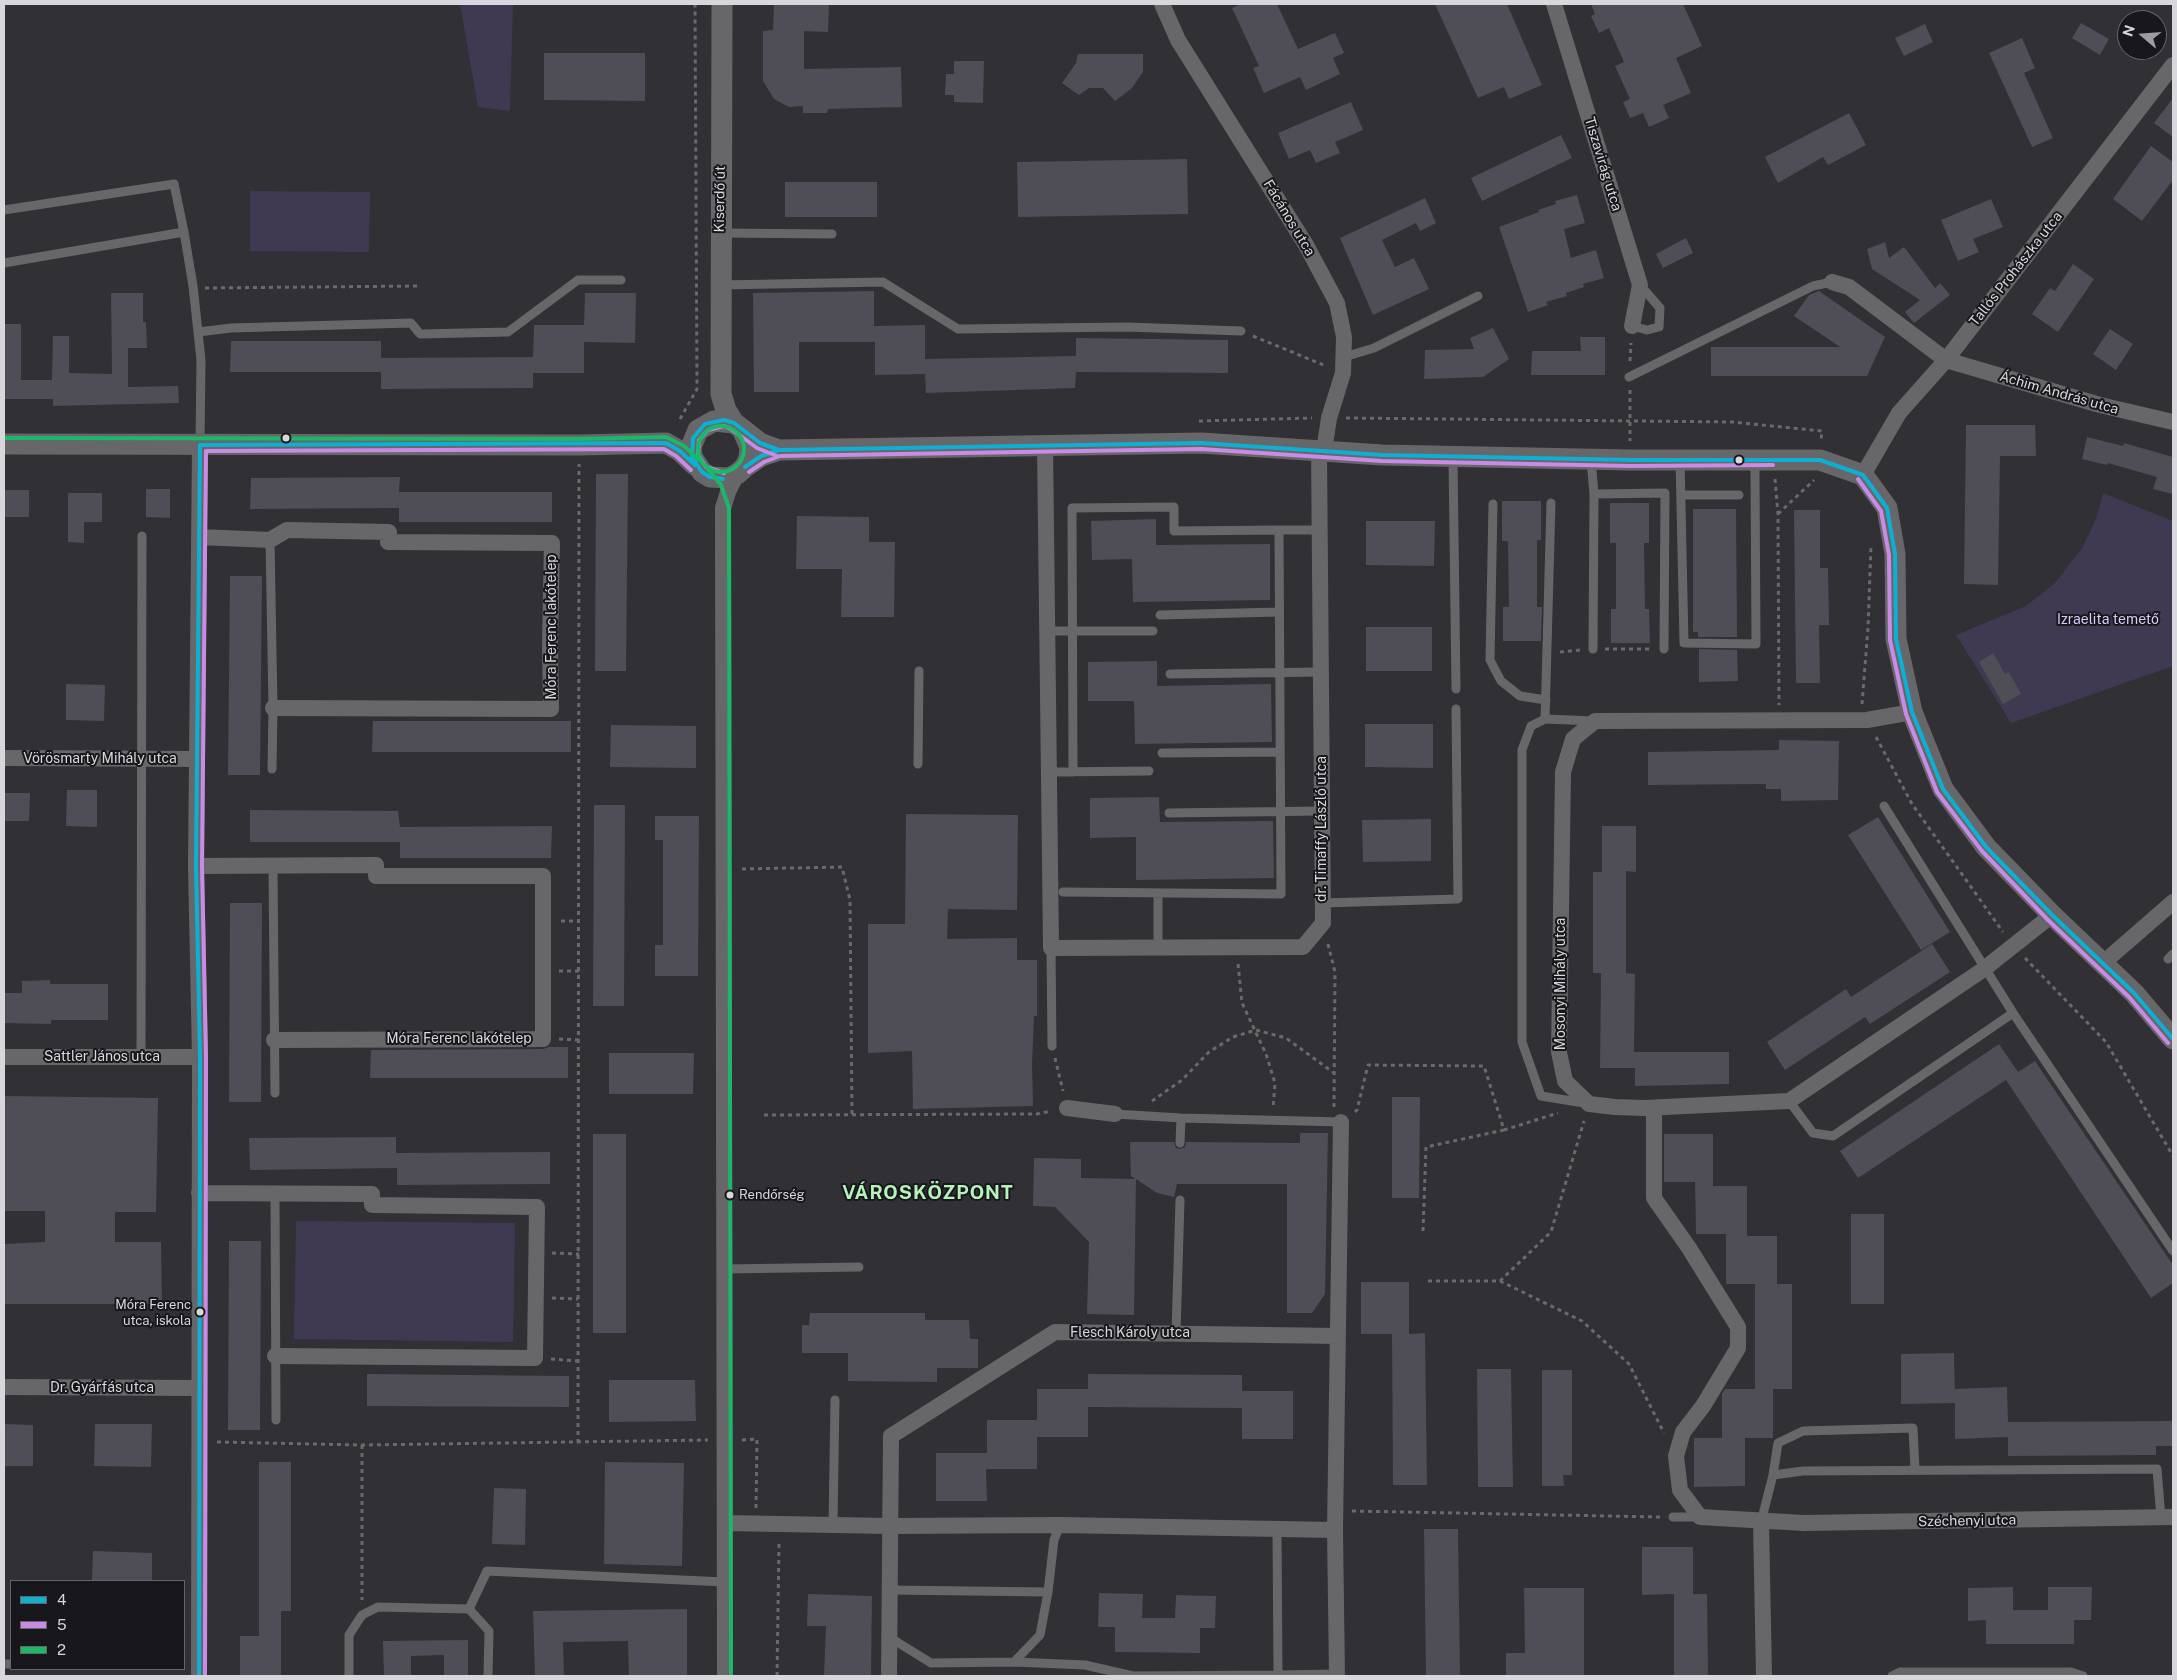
<!DOCTYPE html>
<meta charset="utf-8">
<style>
body{margin:0}
#map{position:relative;width:2177px;height:1680px;overflow:hidden;background:#313035;font-family:"Public Sans",sans-serif}
canvas{display:block}
.frame{position:absolute;inset:0;border:5px solid #d8d7dc;pointer-events:none}
.legend{position:absolute;left:10px;top:1580px;width:175px;height:90px;box-sizing:border-box;background:#18171b;border:1px solid #656468;margin:0;padding:6px 9px;list-style:none;font-size:15px;color:#d8d7dc}
.legend li{display:flex;align-items:center;gap:10px;height:25px}
.legend b{width:25px;border:1px solid #656468}
.north{position:absolute;left:2117px;top:10px;width:50px;height:50px;box-sizing:border-box;background:#18171b;border:1px solid #656468;border-radius:50%;rotate:288deg;font-size:14px;font-weight:700;line-height:20px;text-align:center;color:#d8d7dc}
.north::after{content:'';display:block;margin:auto;width:18px;height:22px;background:#9e9da2;clip-path:polygon(50% 0,100% 100%,50% 72%,0 100%)}
</style>
<div id="map">
<canvas width="2177" height="1680"></canvas>
<div class="frame"></div>
<ul class="legend">
<li><b style="height:6px;background:#0dafd3"></b>4</li>
<li><b style="height:6px;background:#ca8be6"></b>5</li>
<li><b style="height:6px;background:#1ab867"></b>2</li>
</ul>
<div class="north">N</div>
</div>
<script>
const context = document.querySelector('canvas').getContext('2d');
context.lineJoin = 'round';
function paint(path, color) { context.fillStyle = color; context.fill(path, 'evenodd'); }
const toPath = rows => new Path2D(rows.map(r => 'M' + r).join(''));
function strokePath(path, color, width, dash) { context.strokeStyle = color; context.lineWidth = width; context.lineCap = dash ? 'butt' : 'round'; context.setLineDash(dash || []); context.stroke(path); }
function drawText(font, color, halo, rows, align = 'center') {
  context.font = font + ' "Public Sans",sans-serif'; context.lineWidth = 4; context.setLineDash([]); context.textBaseline = 'middle'; context.strokeStyle = halo; context.fillStyle = color; for (const [text, x, y, turn = 0] of rows) {
    context.save(); context.translate(x, y); context.rotate((+turn || 0) * Math.PI / 180); context.textAlign = isNaN(turn) ? turn : align; if (halo) context.strokeText(text, 0, 0); context.fillText(text, 0, 0); context.restore();
  }
}
paint(toPath([
 [460,4,513,4,510,111,478,107],
 [250,191,370,192,369,252,250,251],
 [2103,493,2173,521,2173,666,2011,723,1956,635,2026,606,2055,583,2082,548,2096,519],
 [296,1221,515,1223,513,1342,294,1339]
]), '#3f3951');
paint(toPath([
 [774,4,829,4,828,32,804,31,804,69,901,67,902,107,828,109,827,113,803,113,803,106,789,107,774,99,763,81,763,31,773,30],
 [1241,4,1277,4,1298,49,1335,33,1344,53,1333,58,1340,74,1306,90,1300,77,1264,93,1253,68,1259,66,1232,8],
 [1435,4,1507,4,1542,85,1509,99,1504,87,1478,98],
 [1591,4,1683,4,1702,46,1676,58,1691,93,1663,105,1669,118,1649,127,1643,113,1630,118,1623,102,1630,99,1615,66,1624,62,1609,28,1599,33,1591,16,1595,14],
 [2081,23,2109,39,2100,55,2072,38],
 [1925,24,1933,42,1904,56,1895,38],
 [2022,38,2035,68,2024,73,2053,138,2032,147,1989,53],
 [544,53,645,53,645,101,544,100],
 [1078,54,1143,54,1143,72,1132,88,1115,101,1103,88,1089,88,1079,95,1062,83,1076,63],
 [954,61,984,61,983,103,954,102,954,95,945,95,946,74,954,74],
 [2173,98,2173,137,2154,123],
 [1351,102,1363,130,1335,142,1340,153,1316,163,1310,150,1289,159,1278,133],
 [1849,113,1866,145,1828,165,1823,157,1778,183,1765,157],
 [1561,135,1572,158,1482,201,1471,178],
 [2151,146,2173,162,2173,180,2142,221,2113,199],
 [1187,159,1188,214,1018,217,1017,162],
 [785,182,877,182,877,217,785,217],
 [1577,195,1585,223,1564,229,1571,258,1596,250,1604,278,1583,284,1584,287,1566,293,1567,296,1546,302,1548,305,1528,312,1499,227,1539,212,1538,210,1556,204,1555,201],
 [1425,198,1436,223,1420,231,1416,223,1382,240,1395,267,1414,258,1429,289,1373,315,1340,238],
 [1991,199,2003,227,1973,239,1979,252,1958,261,1941,220],
 [1686,238,1693,253,1663,268,1656,254],
 [1885,242,1889,258,1904,247,1935,288,1940,283,1950,295,1914,323,1905,312,1920,300,1872,269,1867,249],
 [2073,264,2094,279,2058,332,2032,314,2050,288,2055,291],
 [874,291,874,326,925,325,925,359,1076,356,1076,338,1228,340,1228,373,1076,372,1075,388,926,393,925,374,875,375,875,342,799,342,799,392,754,392,753,293],
 [1819,291,1885,337,1867,376,1711,376,1711,347,1840,347,1794,316,1809,295],
 [111,293,143,293,143,322,146,322,147,348,128,348,128,387,178,386,179,403,53,406,53,399,4,399,4,324,21,324,21,380,52,380,53,336,69,336,69,373,112,374],
 [585,293,636,293,635,343,584,342,584,373,533,373,533,388,381,389,381,358,533,357,534,325,584,325],
 [1493,328,1509,359,1483,377,1424,379,1425,350,1474,349,1470,338],
 [2110,329,2133,344,2116,370,2093,354],
 [1580,337,1605,337,1605,375,1531,375,1532,351,1581,351],
 [231,341,381,341,381,372,230,372],
 [1966,425,2035,425,2036,456,2000,456,1998,585,1964,584],
 [2087,437,2123,446,2124,443,2173,457,2173,494,2153,489,2157,477,2108,463,2107,465,2082,459],
 [596,474,628,474,626,671,595,671],
 [400,477,399,492,552,492,552,522,399,522,399,508,250,509,251,478],
 [146,489,170,489,170,518,146,517],
 [4,490,29,490,29,517,4,517],
 [68,493,102,493,102,522,84,522,84,543,68,542],
 [1502,501,1541,501,1541,540,1537,540,1537,607,1542,607,1541,641,1503,641,1503,607,1509,607,1508,541,1502,541],
 [1610,503,1649,503,1649,543,1644,543,1645,609,1649,609,1650,643,1611,643,1611,609,1616,609,1616,543,1610,543],
 [1693,509,1736,509,1737,637,1698,637,1698,632,1693,632],
 [1794,510,1820,510,1820,568,1828,568,1829,625,1819,625,1820,683,1796,683],
 [797,516,869,517,869,542,895,542,894,617,841,617,842,569,796,569],
 [1156,519,1156,545,1270,544,1270,600,1133,602,1132,559,1092,560,1091,521],
 [1366,521,1435,521,1434,566,1366,565],
 [230,576,262,576,260,775,228,775],
 [1366,627,1432,627,1432,671,1366,671],
 [1699,649,1737,650,1738,681,1699,682],
 [1993,653,2005,674,2009,672,2021,694,2003,704,1979,662],
 [1157,661,1157,686,1271,684,1272,742,1135,744,1134,701,1088,701,1088,662],
 [66,684,105,685,104,721,66,720],
 [373,721,571,721,571,752,372,752],
 [1365,724,1433,724,1433,768,1365,767],
 [611,725,696,726,696,768,610,767],
 [1779,740,1839,741,1838,800,1781,801,1781,789,1766,789,1766,784,1648,785,1648,752,1779,750],
 [67,790,97,790,97,827,66,826],
 [4,793,30,793,29,821,4,821],
 [1159,797,1160,822,1273,821,1274,878,1136,880,1136,837,1090,838,1090,798],
 [594,805,625,805,624,1006,593,1006],
 [250,810,398,811,400,827,552,826,551,858,400,858,400,842,250,842],
 [906,814,1018,815,1017,910,948,909,947,939,1017,938,1017,960,1037,960,1037,1016,1034,1016,1032,1064,1033,1106,913,1109,912,1051,868,1053,868,924,905,924],
 [655,816,699,816,698,976,655,976,655,945,663,945,663,840,655,840],
 [1878,817,1950,932,1921,950,1848,835],
 [1431,819,1431,861,1363,862,1362,820],
 [1602,826,1636,826,1636,872,1626,871,1626,973,1635,974,1634,1052,1729,1052,1729,1084,1635,1086,1635,1068,1600,1068,1601,973,1593,973,1593,872,1602,872],
 [230,903,262,903,261,1102,229,1102],
 [1932,944,1950,972,1870,1024,1865,1017,1785,1070,1767,1042,1846,989,1851,997],
 [50,980,50,984,108,984,108,1020,51,1020,51,1024,4,1023,4,993,22,993,22,981],
 [1999,1044,2018,1072,2035,1061,2173,1265,2173,1283,2151,1298,2006,1080,1858,1178,1840,1151],
 [549,1047,568,1047,568,1078,370,1078,371,1050,543,1049],
 [609,1053,694,1053,693,1094,609,1094],
 [4,1096,158,1098,156,1212,115,1212,115,1242,161,1242,162,1304,4,1304,4,1244,45,1242,45,1211,4,1211],
 [1392,1097,1420,1097,1419,1198,1392,1198],
 [1300,1133,1328,1133,1325,1294,1312,1313,1287,1313,1287,1184,1177,1184,1174,1197,1157,1193,1136,1179,1134,1315,1087,1314,1089,1242,1055,1207,1033,1206,1034,1158,1081,1159,1081,1178,1135,1179,1131,1176,1130,1142,1174,1142,1176,1148,1180,1149,1185,1147,1186,1142,1300,1143],
 [593,1134,626,1134,626,1333,593,1333],
 [1664,1134,1713,1134,1713,1186,1747,1186,1747,1236,1777,1236,1777,1284,1792,1284,1792,1389,1773,1389,1773,1438,1745,1438,1745,1486,1694,1487,1694,1438,1722,1438,1722,1394,1725,1389,1755,1389,1755,1284,1726,1284,1726,1234,1696,1234,1695,1182,1664,1182],
 [396,1137,396,1153,550,1152,550,1184,397,1185,397,1168,250,1170,249,1138],
 [1851,1214,1884,1214,1884,1304,1851,1304],
 [229,1241,261,1241,260,1430,228,1430],
 [1361,1282,1409,1282,1409,1334,1425,1333,1427,1485,1393,1485,1392,1334,1361,1334],
 [810,1313,925,1313,925,1320,969,1320,970,1339,978,1339,978,1368,937,1368,937,1382,848,1381,848,1353,802,1353,802,1325,809,1325],
 [1954,1353,1955,1395,1955,1389,2007,1387,2008,1422,2173,1421,2173,1446,2156,1446,2156,1455,2008,1456,2008,1437,1955,1439,1955,1403,1901,1404,1901,1354],
 [1477,1369,1511,1369,1513,1487,1478,1487],
 [1542,1370,1572,1370,1572,1475,1563,1475,1564,1486,1542,1486],
 [367,1374,569,1376,569,1407,367,1406],
 [1088,1374,1242,1375,1242,1391,1293,1391,1293,1439,1242,1439,1242,1408,1088,1407,1088,1437,1037,1437,1037,1469,986,1469,987,1501,936,1501,936,1453,987,1453,987,1420,1037,1420,1037,1389,1088,1389],
 [609,1380,695,1380,696,1421,609,1422],
 [4,1424,33,1425,33,1466,4,1466],
 [95,1424,152,1424,151,1467,94,1466],
 [259,1462,291,1462,291,1611,281,1611,281,1676,240,1676,240,1636,259,1636],
 [605,1462,684,1463,682,1566,604,1564],
 [494,1488,526,1489,525,1545,492,1544],
 [1424,1529,1458,1529,1460,1676,1426,1676],
 [1642,1547,1693,1547,1693,1594,1707,1594,1708,1676,1674,1676,1674,1594,1642,1595],
 [93,1551,152,1553,152,1581,92,1581],
 [2013,1587,2013,1610,2048,1610,2048,1587,2092,1587,2091,1620,2074,1620,2074,1644,1986,1644,1986,1620,1968,1621,1968,1588],
 [1524,1588,1584,1588,1584,1676,1506,1676,1506,1653,1525,1653],
 [1099,1593,1143,1594,1142,1618,1175,1618,1176,1595,1216,1596,1215,1628,1200,1628,1200,1653,1115,1652,1115,1627,1098,1627],
 [808,1594,872,1596,871,1676,824,1676,826,1626,807,1626],
 [687,1609,687,1676,629,1676,628,1641,563,1642,564,1676,535,1676,533,1611],
 [468,1640,468,1676,444,1676,444,1655,411,1656,411,1676,384,1676,383,1641]
]), '#4f4d56');
strokePath(toPath([
 [205,288,420,286],
 [1253,336,1326,366],
 [1630,361,1631,343],
 [1630,390,1630,441],
 [1346,418,1732,422,1822,431,1821,440],
 [680,419,697,389,695,4],
 [1199,421,1312,418],
 [1775,479,1778,514,1779,705],
 [1778,514,1814,480],
 [1605,649,1651,649],
 [1560,652,1581,650],
 [1862,704,1868,628,1871,545],
 [1876,737,1912,804,2003,932],
 [742,869,842,867,850,900,852,1115],
 [561,921,579,921],
 [1328,944,1335,972,1334,1107],
 [2025,958,2106,1042,2173,1156],
 [1238,964,1242,1003,1266,1054,1275,1083,1273,1108],
 [559,971,579,971],
 [559,1039,579,1040],
 [1055,1058,1063,1091],
 [1152,1101,1182,1080,1209,1052,1233,1037,1256,1030,1286,1038,1334,1073],
 [1355,1112,1357,1110,1368,1065,1484,1066,1504,1130,1558,1113],
 [764,1115,1037,1114,1051,1111],
 [1423,1231,1426,1147,1504,1130],
 [552,1253,579,1254],
 [1428,1281,1500,1281,1582,1321,1629,1364,1664,1433],
 [1500,1281,1551,1232,1584,1121],
 [552,1298,578,1299],
 [551,1359,578,1361],
 [742,1440,757,1439,756,1508],
 [217,1442,362,1445,708,1440],
 [578,1443,579,464],
 [362,1445,362,1600],
 [1352,1511,1660,1517],
 [777,1676,779,1542]
]), '#6a6a6c', 3, [4, 4]);
strokePath(toPath([
 [4,210,174,184,184,232],
 [720,233,832,234],
 [4,263,184,232,193,286,201,360,200,445],
 [720,285,883,282,958,329,1127,327,1241,331],
 [1632,326,1647,330,1659,327,1660,308,1640,285],
 [198,332,231,328,411,323,420,334,508,332,578,280,621,280],
 [1344,357,1374,348,1478,296],
 [1629,377,1813,286,1832,282],
 [1453,457,1456,689],
 [1591,459,1594,494,1593,649],
 [1680,459,1684,643,1756,644,1755,470,1753,459],
 [1594,494,1665,493,1664,649],
 [1682,495,1739,495],
 [1493,504,1490,660,1501,681,1520,696,1546,700],
 [1279,530,1320,530],
 [270,540,273,708,272,769],
 [1160,615,1279,612],
 [1047,631,1153,631],
 [1170,674,1321,672],
 [1545,719,1551,503],
 [1162,753,1280,752],
 [918,764,919,671],
 [1049,772,1149,771],
 [1169,813,1322,811],
 [273,866,275,1093],
 [1063,892,1281,894,1279,530,1174,531,1174,507,1072,508,1073,772],
 [1158,893,1158,948],
 [1323,903,1458,899,1456,709],
 [1051,948,1052,1046],
 [2168,959,2173,954],
 [2013,1013,2173,1251],
 [141,1057,142,536],
 [1789,1101,1813,1133,1833,1136,2013,1013,1884,806],
 [1584,1103,1541,1096,1522,1042,1522,750,1531,726,1545,719,1595,721],
 [1115,1114,1181,1118,1341,1122],
 [1180,1143,1181,1118],
 [275,1192,276,1420],
 [725,1269,859,1267],
 [1176,1333,1180,1200],
 [1773,1475,1778,1443,1803,1431,1913,1428,1915,1470],
 [1673,1517,1700,1517],
 [1761,1522,1773,1475,1803,1471,2157,1469,2161,1518],
 [833,1524,835,1400],
 [1277,1529,1278,1675,1337,1674],
 [889,1590,1048,1592],
 [469,1609,489,1631,488,1676],
 [889,1637,931,1663,1014,1662,1040,1635,1048,1592,1054,1540,1060,1525],
 [1014,1662,1085,1665,1133,1676,1278,1675],
 [4,1664,11,1664],
 [349,1676,349,1635,362,1615,378,1607,469,1609,487,1571,725,1582],
 [1892,1676,1900,1672,2071,1672,2083,1676]
]), '#676669', 9);
strokePath(toPath([
 [1162,4,1178,40,1306,245,1337,303,1344,337,1343,373,1329,418,1324,451],
 [1554,4,1640,285,1632,326],
 [1832,282,1849,287,1946,360,2100,405,2173,422],
 [1045,444,1051,948,1303,947,1323,923,1319,451],
 [1863,475,1899,413,1946,360,2173,65],
 [200,537,270,540,287,530,389,532,388,542,552,543,550,643,551,709,273,708],
 [1912,712,1867,720,1595,721,1573,739,1563,772,1559,1052,1565,1081,1589,1104,1615,1107,1644,1108,1789,1101,1984,969,2052,915],
 [4,758,197,759],
 [196,866,376,865,376,876,543,876,543,1039,274,1040],
 [2103,963,2173,902],
 [4,1057,200,1057],
 [1067,1108,1115,1114],
 [1654,1108,1654,1198,1689,1248,1738,1327,1738,1348,1703,1406,1683,1432,1676,1456,1680,1490,1700,1517,1804,1523,2173,1517],
 [199,1193,372,1194,372,1205,537,1207,535,1358,275,1356],
 [4,1387,199,1388],
 [1761,1522,1764,1676],
 [725,1523,889,1526,1060,1525,1335,1530],
 [199,1676,200,1057,196,866,200,445],
 [725,1676,723,508,728,492,737,474],
 [889,1676,891,1436,1055,1332,1338,1336],
 [1337,1676,1335,1530,1341,1122]
]), '#676669', 16);
strokePath(toPath([
 [722,4,721,394,726,410,734,423],
 [742,429,750,447,749,458,745,467,737,474,728,478,710,477,702,472,692,457,691,447,698,430,714,421,734,423,742,429,760,443,779,450],
 [4,444,579,445,666,443,680,451,695,465],
 [745,467,761,456,779,450,1201,443,1382,455,1631,460,1820,460,1863,475,1887,508,1895,554,1896,639,1912,712,1943,789,1986,847,2052,915,2134,993,2173,1039]
]), '#676669', 21);
strokePath(toPath([
 [745,467,761,456,779,450,1201,443,1382,455,1631,460,1820,460,1863,475,1887,508,1895,554,1896,639,1912,712,1943,789,1986,847,2052,915,2134,993,2173,1039],
 [723,479,710,477,702,472,692,457,693,438,705,424,724,420,734,423,760,443,779,450],
 [199,1676,200,1057,196,866,200,445,666,443,680,451,695,465]
]), '#0dafd3', 4);
strokePath(toPath([
 [749,472,764,462,780,456,1201,449,1382,461,1631,466,1773,465],
 [724,473,706,467,698,455,699,440,708,430,724,426,731,429,757,448,777,456],
 [1858,479,1881,511,1889,555,1890,640,1906,714,1937,792,1982,851,2048,920,2129,997,2168,1043],
 [205,1676,206,1057,202,866,206,451,664,449,676,456,691,470]
]), '#ca8be6', 4);
strokePath(toPath([
 '698 449a23 23 0 1 1 46 0a23 23 0 1 1-46 0Z',
 [4,438,579,439,666,437,684,446,699,460],
 [707,468,721,485,729,508,731,1676]
]), '#1ab867', 4);
for (const [x, y, r, color] of [
 [286,438,4.5,"#d8d7dc"],
 [1739,460,4.5,"#d8d7dc"],
 [730,1195,4.5,"#d8d7dc"],
 [200,1312,4.5,"#d8d7dc"]
]) { const dot = new Path2D(); dot.arc(x, y, r, 0, 2 * Math.PI); context.fillStyle = color; context.fill(dot); strokePath(dot, '#18171b', 2); }
drawText('13px', '#d8d7dc', '#18171b', [
 ["Rendőrség",739,1195],
 ["Móra Ferenc",191,1305,"right"],
 ["utca, iskola",191,1321,"right"]
], 'left');
drawText('14px', '#d8d7dc', '#18171b', [
 ["Tiszavirág utca",1603,164,73],
 ["Kiserdő út",720,199,-89],
 ["Fácános utca",1289,218,59],
 ["Tallós Prohászka utca",2016,269,-52],
 ["Áchim András utca",2059,393,16],
 ["Móra Ferenc lakótelep",552,627,-90],
 ["Vörösmarty Mihály utca",100,759],
 ["dr. Timaffy László utca",1322,829,-90],
 ["Mosonyi Mihály utca",1561,984,-90],
 ["Móra Ferenc lakótelep",459,1039],
 ["Sattler János utca",102,1057],
 ["Flesch Károly utca",1130,1333],
 ["Dr. Gyárfás utca",102,1388],
 ["Széchenyi utca",1967,1521,-1]
]);
drawText('14px', '#d7cbfa', '#18171b', [
 ["Izraelita temető",2108,620]
]);
context.letterSpacing = '1px';
drawText('bold 19px', '#b5f3ba', '#18171b', [
 ["VÁROSKÖZPONT",928,1193]
]);
context.letterSpacing = '0px';
</script>
